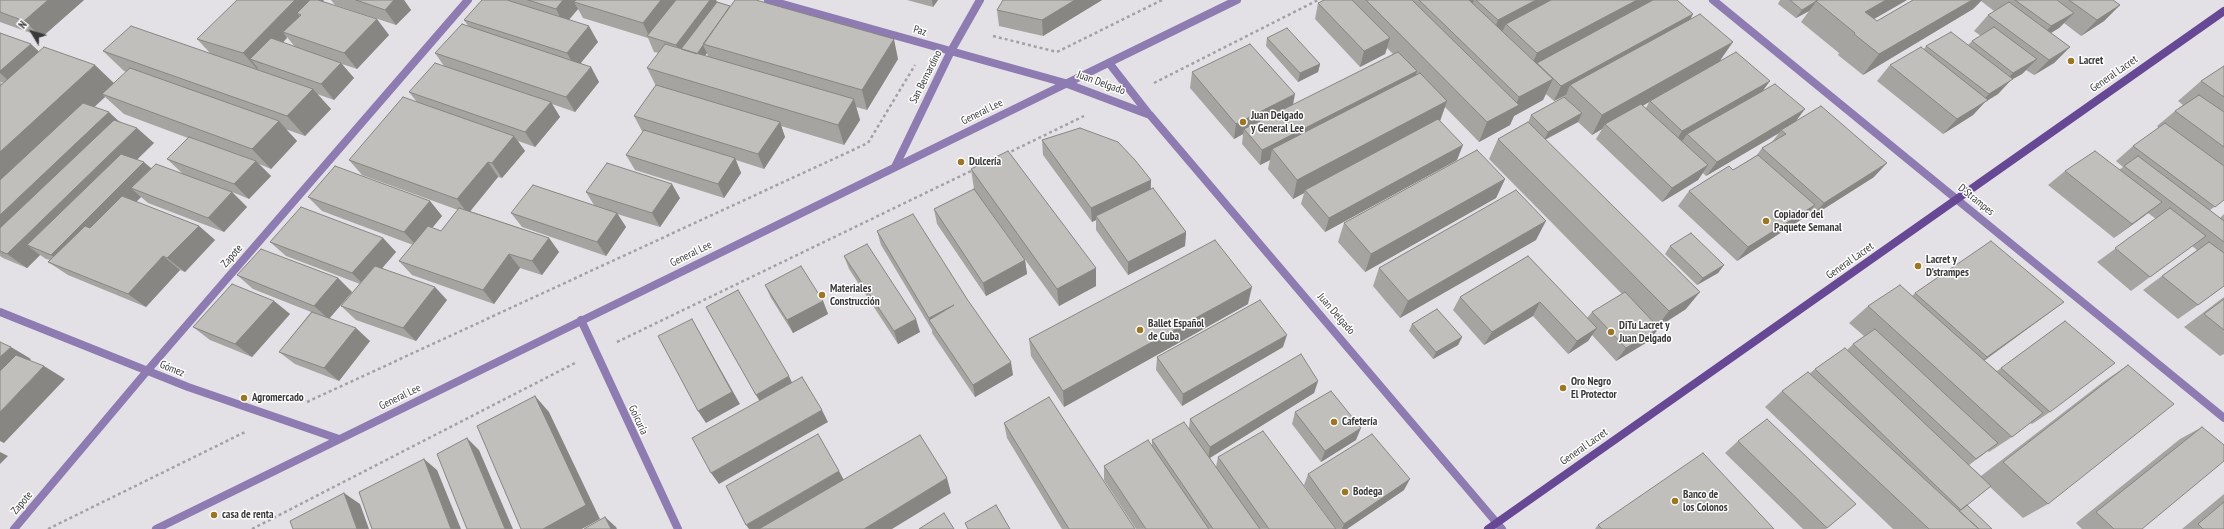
<!DOCTYPE html>
<meta charset="utf-8">
<style>
body{margin:0}
#map{position:relative;width:2224px;height:529px;overflow:hidden;background:#e3e1e5;font-family:"PT Sans Narrow",sans-serif}
canvas{display:block}
.north{position:absolute;left:12px;top:12px;width:40px;height:40px;-webkit-text-stroke:3px #fff;paint-order:stroke;rotate:308deg;font-size:11px;font-weight:700;line-height:16px;text-align:center;color:#39393a}
.north::after{content:'';display:block;margin:auto;width:14px;height:18px;background:#39393a;clip-path:polygon(50% 0,100% 100%,50% 72%,0 100%)}
</style>
<div id="map">
<canvas width="2224" height="529"></canvas>
<div class="north">N</div>
</div>
<script>
const context = document.querySelector('canvas').getContext('2d');
context.lineJoin = 'round';
const toPath = rows => new Path2D(rows.map(r => 'M' + r).join(''));
function strokePath(path, color, width, dash) { context.strokeStyle = color; context.lineWidth = width; context.lineCap = dash ? 'butt' : 'round'; context.setLineDash(dash || []); context.stroke(path); }
function paint(path, color) { context.fillStyle = color; context.fill(path, 'evenodd'); }
function drawText(font, color, halo, rows, align = 'center') {
  context.font = font + ' "PT Sans Narrow",sans-serif'; context.lineWidth = 3; context.setLineDash([]); context.textBaseline = 'middle'; context.strokeStyle = halo; context.fillStyle = color; for (const [text, x, y, turn = 0] of rows) {
    context.save(); context.translate(x, y); context.rotate((+turn || 0) * Math.PI / 180); context.textAlign = isNaN(turn) ? turn : align; if (halo) context.strokeText(text, 0, 0); context.fillText(text, 0, 0); context.restore();
  }
}
strokePath(toPath([
 [993,36,1057,52,1162,0],
 [1154,83,1318,0],
 [1006,154,1084,116],
 [617,342,973,170],
 [307,402,868,143,915,65],
 [48,529,245,432],
 [252,529,575,363]
]), '#a2a1a4', 2.5, [3, 3]);
strokePath(toPath([
 [1713,0,2224,418],
 [951,51,980,0],
 [0,312,188,387,339,439],
 [581,320,678,529]
]), '#8d7bb1', 8);
strokePath(toPath([
 [768,0,1065,83,1150,115,1502,529],
 [1109,63,1148,113],
 [895,167,951,51],
 [14,529,147,371,468,0],
 [156,529,1237,0]
]), '#8d7bb1', 8);
strokePath(toPath([
 [1488,529,2224,11]
]), '#664895', 8);
paint(toPath([
 [0,0,84,0,42,37,0,22],
 [324,0,322,1,389,35,357,69,342,64,354,78,334,100,317,94,331,109,305,136,285,129,297,141,271,169,259,164,271,176,249,199,232,192,247,207,224,232,148,203,141,197,136,202,199,226,215,240,185,272,180,270,146,307,68,275,48,262,50,260,46,259,40,255,27,268,3,258,0,256,0,82,2,84,4,83,0,82,0,33,39,52,114,83,126,72,124,71,103,51,210,53,197,39],
 [287,37,295,47,283,43],
 [105,97,124,114,188,138,167,159,183,174,151,168,137,159,154,143,119,121,94,107],
 [331,0,404,0,411,10,396,25,335,5],
 [482,0,716,0,717,2,898,59,867,110,856,107,860,120,844,145,781,126,785,137,764,169,736,160,741,173,724,198,635,170,626,155,643,132,642,131,634,116,656,86,647,68,659,53,654,52,648,38,583,18,578,9,569,20,598,42,580,63,591,67,599,82,575,112,552,104,560,117,535,147,518,141,525,151,502,178,498,177,470,211,549,238,559,252,542,275,520,268,494,304,412,275,399,261,413,245,322,211,308,197,430,201,442,216,432,228,441,231,458,210,362,175,349,160,417,102,409,92,444,66,435,53,469,27,464,20],
 [707,53,708,57,705,56],
 [907,0,938,0,933,7],
 [1003,0,1102,0,1043,36,999,26,997,10],
 [1324,0,1677,0,1693,14,1690,20,1721,60,1762,91,1796,121,1874,177,1811,217,1807,214,1802,219,1737,261,1678,206,1689,191,1733,170,1757,155,1762,148,1772,142,1779,133,1706,176,1703,173,1698,180,1662,202,1596,139,1602,129,1592,135,1578,122,1545,140,1686,309,1658,327,1649,341,1616,361,1592,335,1588,341,1568,354,1533,316,1484,345,1453,310,1460,297,1528,256,1587,318,1592,312,1622,294,1489,159,1498,139,1528,123,1531,115,1564,97,1566,95,1554,101,1546,94,1543,100,1514,116,1510,125,1479,142,1445,107,1440,121,1457,160,1325,232,1301,204,1304,193,1293,199,1268,169,1270,160,1260,165,1242,144,1243,134,1234,139,1190,88,1192,72,1293,105,1393,54,1387,48,1385,54,1360,67,1315,19,1318,3],
 [1649,102,1646,108,1643,106],
 [1780,0,1907,0,1874,19,1877,21,1913,0,2113,0,2120,5,2104,21,2081,36,2064,23,2059,28,2051,33,2070,47,2054,63,2034,75,2026,70,2022,74,2011,80,1998,94,1985,102,1973,115,1943,134,1877,81,1890,65,1924,49,1926,46,1968,45,1972,41,1981,36,1974,31,1988,15,1994,11,1981,1,1973,9,1863,75,1838,55,1839,53,1801,22,1809,11,1796,18,1778,4],
 [1267,38,1320,64,1318,72,1298,82,1266,46],
 [2224,66,2224,200,2210,210,2220,218,2224,214,2224,286,2198,305,2178,319,2143,290,2197,250,2192,246,2131,291,2097,262,2156,219,2148,213,2114,238,2048,185,2065,171,2119,170,2123,167,2116,161,2133,146,2159,128,2157,126,2175,111,2183,105,2178,101,2201,81],
 [1042,140,1151,180,1151,189,1186,232,1185,246,1128,275,1096,230,1096,220,1092,222,1043,155],
 [971,169,1096,286,1059,306,978,195,1025,260,1027,274,986,296,937,224,934,209,974,189],
 [1505,179,1496,198,1365,272,1338,242,1344,223],
 [586,192,680,198,660,227,617,214,626,227,606,256,522,227,511,213,594,205],
 [877,231,1013,375,975,397,932,333,932,330,881,245],
 [383,238,396,252,382,268,447,300,416,341,356,320,341,306,360,284,286,256,270,242],
 [1536,240,1400,318,1373,286,1379,268],
 [1670,246,1724,265,1718,273,1697,285,1665,254],
 [844,256,920,332,898,344,849,269],
 [237,275,338,278,352,292,329,318,370,341,339,381,295,364,279,352,311,312,253,289],
 [765,285,823,301,828,314,793,333,771,298],
 [1915,293,2064,302,1984,360,1997,371,2065,321,2050,412,2032,424,2030,423,2012,437,1989,452,1988,451,1969,465,1981,476,2103,382,2128,365,2048,504,2023,518,1990,487,1967,505,1992,529,1893,529,1765,407,1782,391,1809,374,1815,369,1847,350,1853,344,1864,336,1849,323,1868,306,1912,296],
 [2224,297,2224,354,2220,356,2184,327],
 [274,301,290,314,252,357,210,340,193,327],
 [1248,304,1064,407,1031,356,1029,339],
 [1412,324,1462,337,1458,345,1433,359,1409,331],
 [1283,347,1182,406,1156,370,1157,357],
 [1318,381,1314,393,1210,458,1216,467,1218,457,1336,529,1136,529,1104,480,1104,466,1152,445,1152,440,1189,428,1190,419],
 [1295,412,1356,440,1321,462,1292,424],
 [1004,423,1135,529,1062,529,1007,438],
 [2202,427,2142,529,2082,529,2076,523,2180,439],
 [1738,441,1856,504,1826,529,1803,529,1725,453],
 [1308,474,1404,490,1347,529,1336,529,1304,485],
 [2224,494,2224,529,2182,529],
 [1598,525,1774,529,1595,529]
]), '#a6a4a1');
paint(toPath([
 [48,0,84,0,42,37,24,21],
 [295,0,324,0,305,20,301,15,297,13,303,21,283,32,287,38,262,64,250,59,258,68,257,69,243,53],
 [394,0,404,0,411,10,396,25,385,10],
 [563,0,586,0,574,2,578,9,564,25,556,9],
 [661,0,679,0,649,36,643,23],
 [710,0,716,0,720,11,683,61,676,45],
 [932,0,938,0,933,7],
 [1075,0,1102,0,1043,36,1042,20],
 [1467,0,1474,0,1472,5],
 [1536,0,1560,0,1506,24,1503,30,1492,36,1498,20],
 [1637,0,1658,0,1537,63,1533,71,1528,74,1537,53],
 [1886,0,1907,0,1853,31,1865,12],
 [1972,0,1982,0,1973,9,1863,75,1879,54],
 [1816,2,1809,11,1796,18,1802,10],
 [2120,5,2104,21,2081,36,2097,20],
 [2074,13,2059,28,2036,42,2051,26],
 [1693,14,1684,30,1570,85,1566,95,1554,101,1561,86],
 [377,19,389,35,357,69,344,53],
 [589,26,598,42,576,69,567,53],
 [1390,38,1385,54,1360,67,1364,51],
 [894,39,898,59,867,110,862,90],
 [1733,42,1719,62,1650,101,1649,102,1607,126,1605,124,1602,129,1592,135,1602,115],
 [31,44,48,60,17,88,0,73,0,71],
 [703,45,707,53,699,64,695,55],
 [2070,47,2054,63,2034,75,2049,60],
 [2037,59,2022,74,2011,80,1998,94,1985,102,1973,115,1943,134,1957,119,1977,106,1989,94,1999,87,2013,73],
 [341,63,354,78,334,100,321,84],
 [1320,64,1318,72,1298,82,1300,73],
 [95,65,117,86,102,94,105,97,0,195,0,152],
 [591,67,599,82,575,112,566,97],
 [1417,71,1412,87,1272,149,1270,160,1260,165,1262,150],
 [1553,79,1543,100,1514,116,1510,125,1479,142,1487,122,1515,107,1519,97],
 [1770,81,1759,96,1687,134,1683,140,1673,146,1682,131],
 [313,89,331,109,305,136,287,116],
 [1295,94,1292,110,1244,129,1243,134,1234,139,1236,124],
 [854,99,860,120,844,145,838,125],
 [1447,101,1440,121,1305,190,1304,193,1293,199,1297,180],
 [551,102,560,117,535,147,525,132],
 [1805,109,1793,125,1781,130,1779,133,1706,176,1717,162],
 [109,112,126,128,0,248,0,215],
 [1582,113,1578,122,1544,140,1548,132],
 [279,121,297,141,271,169,252,149],
 [780,122,785,137,764,169,758,154],
 [137,128,154,143,43,252,27,245,40,255,27,268,7,254],
 [514,136,525,151,502,178,492,163],
 [1463,145,1457,160,1325,232,1329,218],
 [735,158,741,173,724,198,718,184],
 [256,161,271,176,249,199,234,184],
 [144,162,161,177,131,188,141,197,70,268,51,255],
 [488,162,498,177,468,214,457,199],
 [1887,163,1874,177,1811,217,1824,203],
 [1708,165,1698,180,1662,202,1672,188],
 [1505,179,1496,198,1365,272,1371,254],
 [1151,180,1150,195,1096,216,1096,220,1092,222,1091,208],
 [672,184,680,198,660,227,652,213],
 [232,192,247,207,224,232,208,218],
 [430,201,442,216,417,246,404,232],
 [2162,202,2143,217,2114,238,2132,224],
 [1815,205,1802,219,1737,261,1748,247],
 [617,213,626,227,606,256,597,242],
 [1546,221,1536,240,1400,318,1408,301],
 [199,226,215,240,185,272,167,258],
 [1186,232,1185,246,1128,275,1128,262],
 [383,238,396,252,366,287,352,273],
 [549,238,559,252,542,275,532,261],
 [509,254,520,268,494,304,483,290],
 [163,256,180,270,146,307,128,294],
 [1025,260,1027,274,986,296,983,283],
 [1724,265,1718,273,1697,285,1703,278],
 [1096,268,1096,286,1059,306,1057,289],
 [338,278,352,292,329,319,314,306],
 [435,287,447,300,416,341,403,328],
 [1252,287,1248,304,1064,407,1063,391],
 [1700,292,1686,309,1655,329,1669,311],
 [274,301,290,314,252,357,235,344],
 [823,301,828,314,793,333,787,320],
 [1540,302,1533,316,1484,345,1492,332],
 [2064,302,2041,319,1966,374,1987,357],
 [954,305,930,321,929,318],
 [692,319,740,404,706,423,698,411],
 [916,319,920,332,898,344,894,331],
 [356,328,370,341,339,381,324,368],
 [1597,328,1588,341,1568,354,1577,341],
 [1659,328,1649,341,1616,361,1626,348],
 [1287,335,1283,347,1182,406,1183,394],
 [1462,337,1458,345,1433,359,1436,352],
 [11,347,31,359,0,392,0,357],
 [1011,362,1013,375,975,397,973,385],
 [44,366,65,379,4,443,0,441,0,412],
 [789,376,795,389,763,407,756,395],
 [1318,381,1314,393,1208,459,1210,447],
 [535,396,549,412,600,519,582,529,543,529],
 [822,410,828,422,719,484,711,473],
 [1361,428,1356,440,1321,462,1325,451],
 [467,438,479,450,513,529,505,529],
 [0,452,8,456,0,464],
 [424,459,437,470,461,529,451,529],
 [839,471,845,482,764,529,749,529,746,525],
 [947,478,951,493,892,529,864,529],
 [1410,479,1404,490,1347,529,1342,529,1344,524],
 [344,493,360,504,369,529,357,529],
 [605,517,616,527,617,529,611,529]
]), '#878683');
const building = toPath([
 [0,0,48,0,24,21,0,12,0,0],
 [237,0,295,0,243,53,197,39,237,0],
 [310,0,318,0,377,19,344,53,283,32,301,15,297,13,310,0],
 [356,0,394,0,385,10,356,0],
 [482,0,507,0,589,26,567,53,464,20,482,0],
 [528,0,563,0,556,9,528,0],
 [576,0,661,0,643,23,574,2,576,0],
 [676,0,710,0,676,45,647,36,676,0],
 [735,0,756,0,894,39,862,90,703,44,735,0],
 [1003,0,1075,0,1042,20,997,10,1003,0],
 [1324,0,1352,0,1390,38,1364,51,1318,3,1324,0],
 [1366,0,1412,0,1519,105,1487,122,1366,0],
 [1419,0,1469,0,1553,79,1519,97,1419,0],
 [1476,0,1536,0,1498,20,1476,0],
 [1551,0,1637,0,1537,53,1506,24,1551,0],
 [1653,0,1677,0,1693,14,1561,86,1537,63,1653,0],
 [1790,0,1818,0,1802,10,1790,0],
 [1818,0,1886,0,1865,12,1877,21,1913,0,1972,0,1879,54,1854,34,1855,33,1816,1,1818,0],
 [2015,0,2057,0,2074,13,2051,26,2015,0],
 [2069,0,2113,0,2120,5,2097,20,2069,0],
 [717,2,730,6,697,54,681,49,717,2],
 [2009,2,2070,47,2049,60,1988,15,2009,2],
 [1700,14,1733,42,1602,115,1570,85,1700,14],
 [462,24,591,67,566,97,435,53,462,24],
 [131,26,313,89,287,116,103,51,131,26],
 [1994,27,2037,59,2013,73,1972,41,1994,27],
 [1287,28,1320,64,1300,73,1267,38,1287,28],
 [1951,32,2013,79,1989,94,1926,46,1951,32],
 [0,33,31,44,0,71,0,33],
 [271,38,341,63,321,84,250,59,271,38],
 [665,44,854,99,838,125,647,68,665,44],
 [1250,44,1295,94,1236,124,1192,72,1250,44],
 [44,47,95,65,0,152,0,86,44,47],
 [1921,47,1988,100,1957,119,1890,65,1921,47],
 [1398,52,1417,71,1262,150,1244,129,1398,52],
 [1736,52,1770,81,1682,131,1650,101,1736,52],
 [435,63,551,102,525,132,409,92,435,63],
 [2224,66,2224,97,2201,81,2224,66],
 [130,68,279,121,252,149,102,94,130,68],
 [1420,73,1447,101,1297,180,1272,149,1420,73],
 [1775,84,1805,109,1717,162,1687,134,1775,84],
 [656,85,780,122,758,154,634,116,656,85],
 [2199,95,2224,112,2224,147,2175,111,2199,95],
 [403,97,514,136,492,163,488,162,457,199,349,160,403,97],
 [1564,97,1582,113,1548,132,1531,115,1564,97],
 [83,103,109,112,0,215,0,180,83,103],
 [1641,104,1708,165,1672,188,1605,124,1641,104],
 [1821,106,1887,163,1824,203,1762,148,1786,134,1781,130,1821,106],
 [1438,119,1463,145,1329,218,1305,190,1438,119],
 [114,120,137,128,7,254,0,251,0,228,114,120],
 [1528,122,1700,292,1669,311,1498,139,1528,122],
 [2165,123,2224,166,2224,200,2215,207,2133,146,2165,123],
 [1080,128,1118,142,1135,160,1151,180,1091,208,1042,140,1080,128],
 [644,130,735,158,718,184,626,155,644,130],
 [189,137,256,161,234,184,167,159,189,137],
 [1477,150,1505,179,1371,254,1344,223,1477,150],
 [1008,151,1096,268,1057,289,971,169,1008,151],
 [2095,151,2162,202,2132,224,2065,171,2095,151],
 [121,154,144,162,51,255,27,245,121,154],
 [1758,155,1815,205,1748,247,1689,191,1729,166,1733,170,1758,155],
 [2138,156,2224,221,2224,242,2124,166,2138,156],
 [607,163,672,184,652,213,586,192,607,163],
 [156,164,232,192,208,218,131,188,156,164],
 [335,166,430,201,404,232,308,197,335,166],
 [533,185,617,213,597,242,511,213,533,185],
 [1153,188,1186,232,1128,262,1096,216,1153,188],
 [974,189,1025,260,983,283,934,209,974,189],
 [1516,190,1546,221,1408,301,1379,268,1516,190],
 [122,196,199,226,167,258,163,256,128,294,48,262,85,226,90,228,122,196],
 [301,207,383,238,352,273,270,242,301,207],
 [459,208,549,238,532,261,509,254,483,290,399,261,428,226,441,231,459,208],
 [2170,208,2206,236,2150,277,2115,248,2170,208],
 [913,214,967,299,1011,362,973,385,929,320,954,305,929,318,877,231,913,214],
 [1691,233,1724,265,1703,278,1670,246,1691,233],
 [1215,240,1252,287,1063,391,1029,339,1215,240],
 [1991,241,2064,302,1987,357,1915,293,1991,241],
 [2209,242,2224,253,2224,286,2198,305,2162,276,2209,242],
 [867,244,916,319,894,331,844,256,867,244],
 [261,249,338,278,314,306,237,275,261,249],
 [1528,256,1597,328,1577,341,1540,302,1492,332,1460,297,1528,256],
 [375,266,435,287,403,328,341,306,375,266],
 [801,266,823,301,787,320,765,285,801,266],
 [232,284,274,301,235,344,193,327,232,284],
 [1900,285,2043,413,2012,437,1868,306,1900,285],
 [738,290,789,376,756,395,706,307,738,290],
 [1625,292,1659,328,1626,348,1592,312,1625,292],
 [2224,299,2224,330,2204,314,2224,299],
 [1260,300,1287,335,1183,394,1157,357,1260,300],
 [1437,309,1462,337,1436,352,1412,324,1437,309],
 [312,312,356,328,324,368,279,352,312,312],
 [692,319,732,392,698,411,658,336,692,319],
 [2065,321,2115,363,2050,412,2001,368,2065,321],
 [1875,329,1998,443,1976,459,1853,344,1875,329],
 [0,342,11,347,0,357,0,342],
 [1845,348,1991,486,1961,510,1815,369,1845,348],
 [1301,354,1318,381,1210,447,1190,419,1301,354],
 [16,355,44,366,0,412,0,371,16,355],
 [2128,365,2174,404,2048,504,2003,462,2128,365],
 [1808,372,1979,529,1929,529,1782,391,1808,372],
 [802,377,822,410,711,473,692,438,802,377],
 [1331,391,1361,428,1325,451,1295,412,1331,391],
 [535,396,586,505,543,529,521,529,477,426,535,396],
 [1049,397,1135,529,1069,529,1004,423,1049,397],
 [1767,419,1856,504,1827,528,1738,441,1767,419],
 [1184,422,1260,529,1213,529,1152,440,1184,422],
 [2202,427,2224,445,2224,461,2142,529,2114,529,2096,512,2202,427],
 [1263,431,1336,529,1269,529,1218,457,1263,431],
 [818,434,839,471,746,525,726,486,818,434],
 [1372,434,1410,479,1344,524,1308,474,1372,434],
 [920,435,947,478,864,529,759,529,920,435],
 [467,438,505,529,467,529,437,454,467,438],
 [1148,440,1209,529,1146,529,1104,466,1148,440],
 [1703,453,1774,529,1602,529,1598,525,1703,453],
 [424,459,451,529,372,529,359,492,424,459],
 [344,493,357,529,293,529,290,521,344,493],
 [2224,502,2224,529,2203,529,2198,524,2224,502],
 [996,505,1010,529,968,529,965,523,996,505],
 [1967,505,1992,529,1979,529,1959,511,1967,505],
 [944,513,954,529,919,529,944,513],
 [605,517,611,529,584,529,605,517]
]);
paint(building, '#c1bfbb');
strokePath(building, '#878683', 1);
for (const [x, y, r, color] of [
 [2071,61,4,"#9d7623"],
 [1243,122,4,"#9d7623"],
 [961,162,4,"#9d7623"],
 [1766,221,4,"#9d7623"],
 [1918,266,4,"#9d7623"],
 [822,295,4,"#9d7623"],
 [1140,330,4,"#9d7623"],
 [1611,332,4,"#9d7623"],
 [1563,388,4,"#9d7623"],
 [244,398,4,"#9d7623"],
 [1334,422,4,"#9d7623"],
 [1345,492,4,"#9d7623"],
 [1675,501,4,"#9d7623"],
 [214,515,4,"#9d7623"]
]) { const dot = new Path2D(); dot.arc(x, y, r, 0, 2 * Math.PI); context.fillStyle = color; context.fill(dot); strokePath(dot, '#fff', 1.5); }
drawText('11px', '#39393a', '#fff', [
 ["Paz",920,31,16],
 ["General Lacret",2114,74,-35],
 ["San Bernardino",926,77,-63],
 ["Juan Delgado",1101,83,20],
 ["General Lee",982,112,-26],
 ["D'Strampes",1976,200,39],
 ["General Lee",691,254,-26],
 ["Zapote",232,256,-49],
 ["General Lacret",1850,261,-35],
 ["Juan Delgado",1336,314,49],
 ["Gómez",172,369,22],
 ["General Lee",400,397,-26],
 ["Goicuría",638,420,65],
 ["General Lacret",1584,447,-35],
 ["Zapote",22,503,-50]
]);
drawText('bold 11px', '#39393a', '#fff', [
 ["Lacret",2079,61],
 ["Juan Delgado",1251,116],
 ["y General Lee",1251,129],
 ["Dulcería",969,162],
 ["Copiador del",1774,215],
 ["Paquete Semanal",1774,228],
 ["Lacret y",1926,260],
 ["D'strampes",1926,273],
 ["Materiales",830,289],
 ["Construcción",830,302],
 ["Ballet Español",1148,324],
 ["de Cuba",1148,337],
 ["DiTu Lacret y",1619,326],
 ["Juan Delgado",1619,339],
 ["Oro Negro",1571,382],
 ["El Protector",1571,395],
 ["Agromercado",252,398],
 ["Cafetería",1342,422],
 ["Bodega",1353,492],
 ["Banco de",1683,495],
 ["los Colonos",1683,508],
 ["casa de renta",222,515]
], 'left');
</script>
